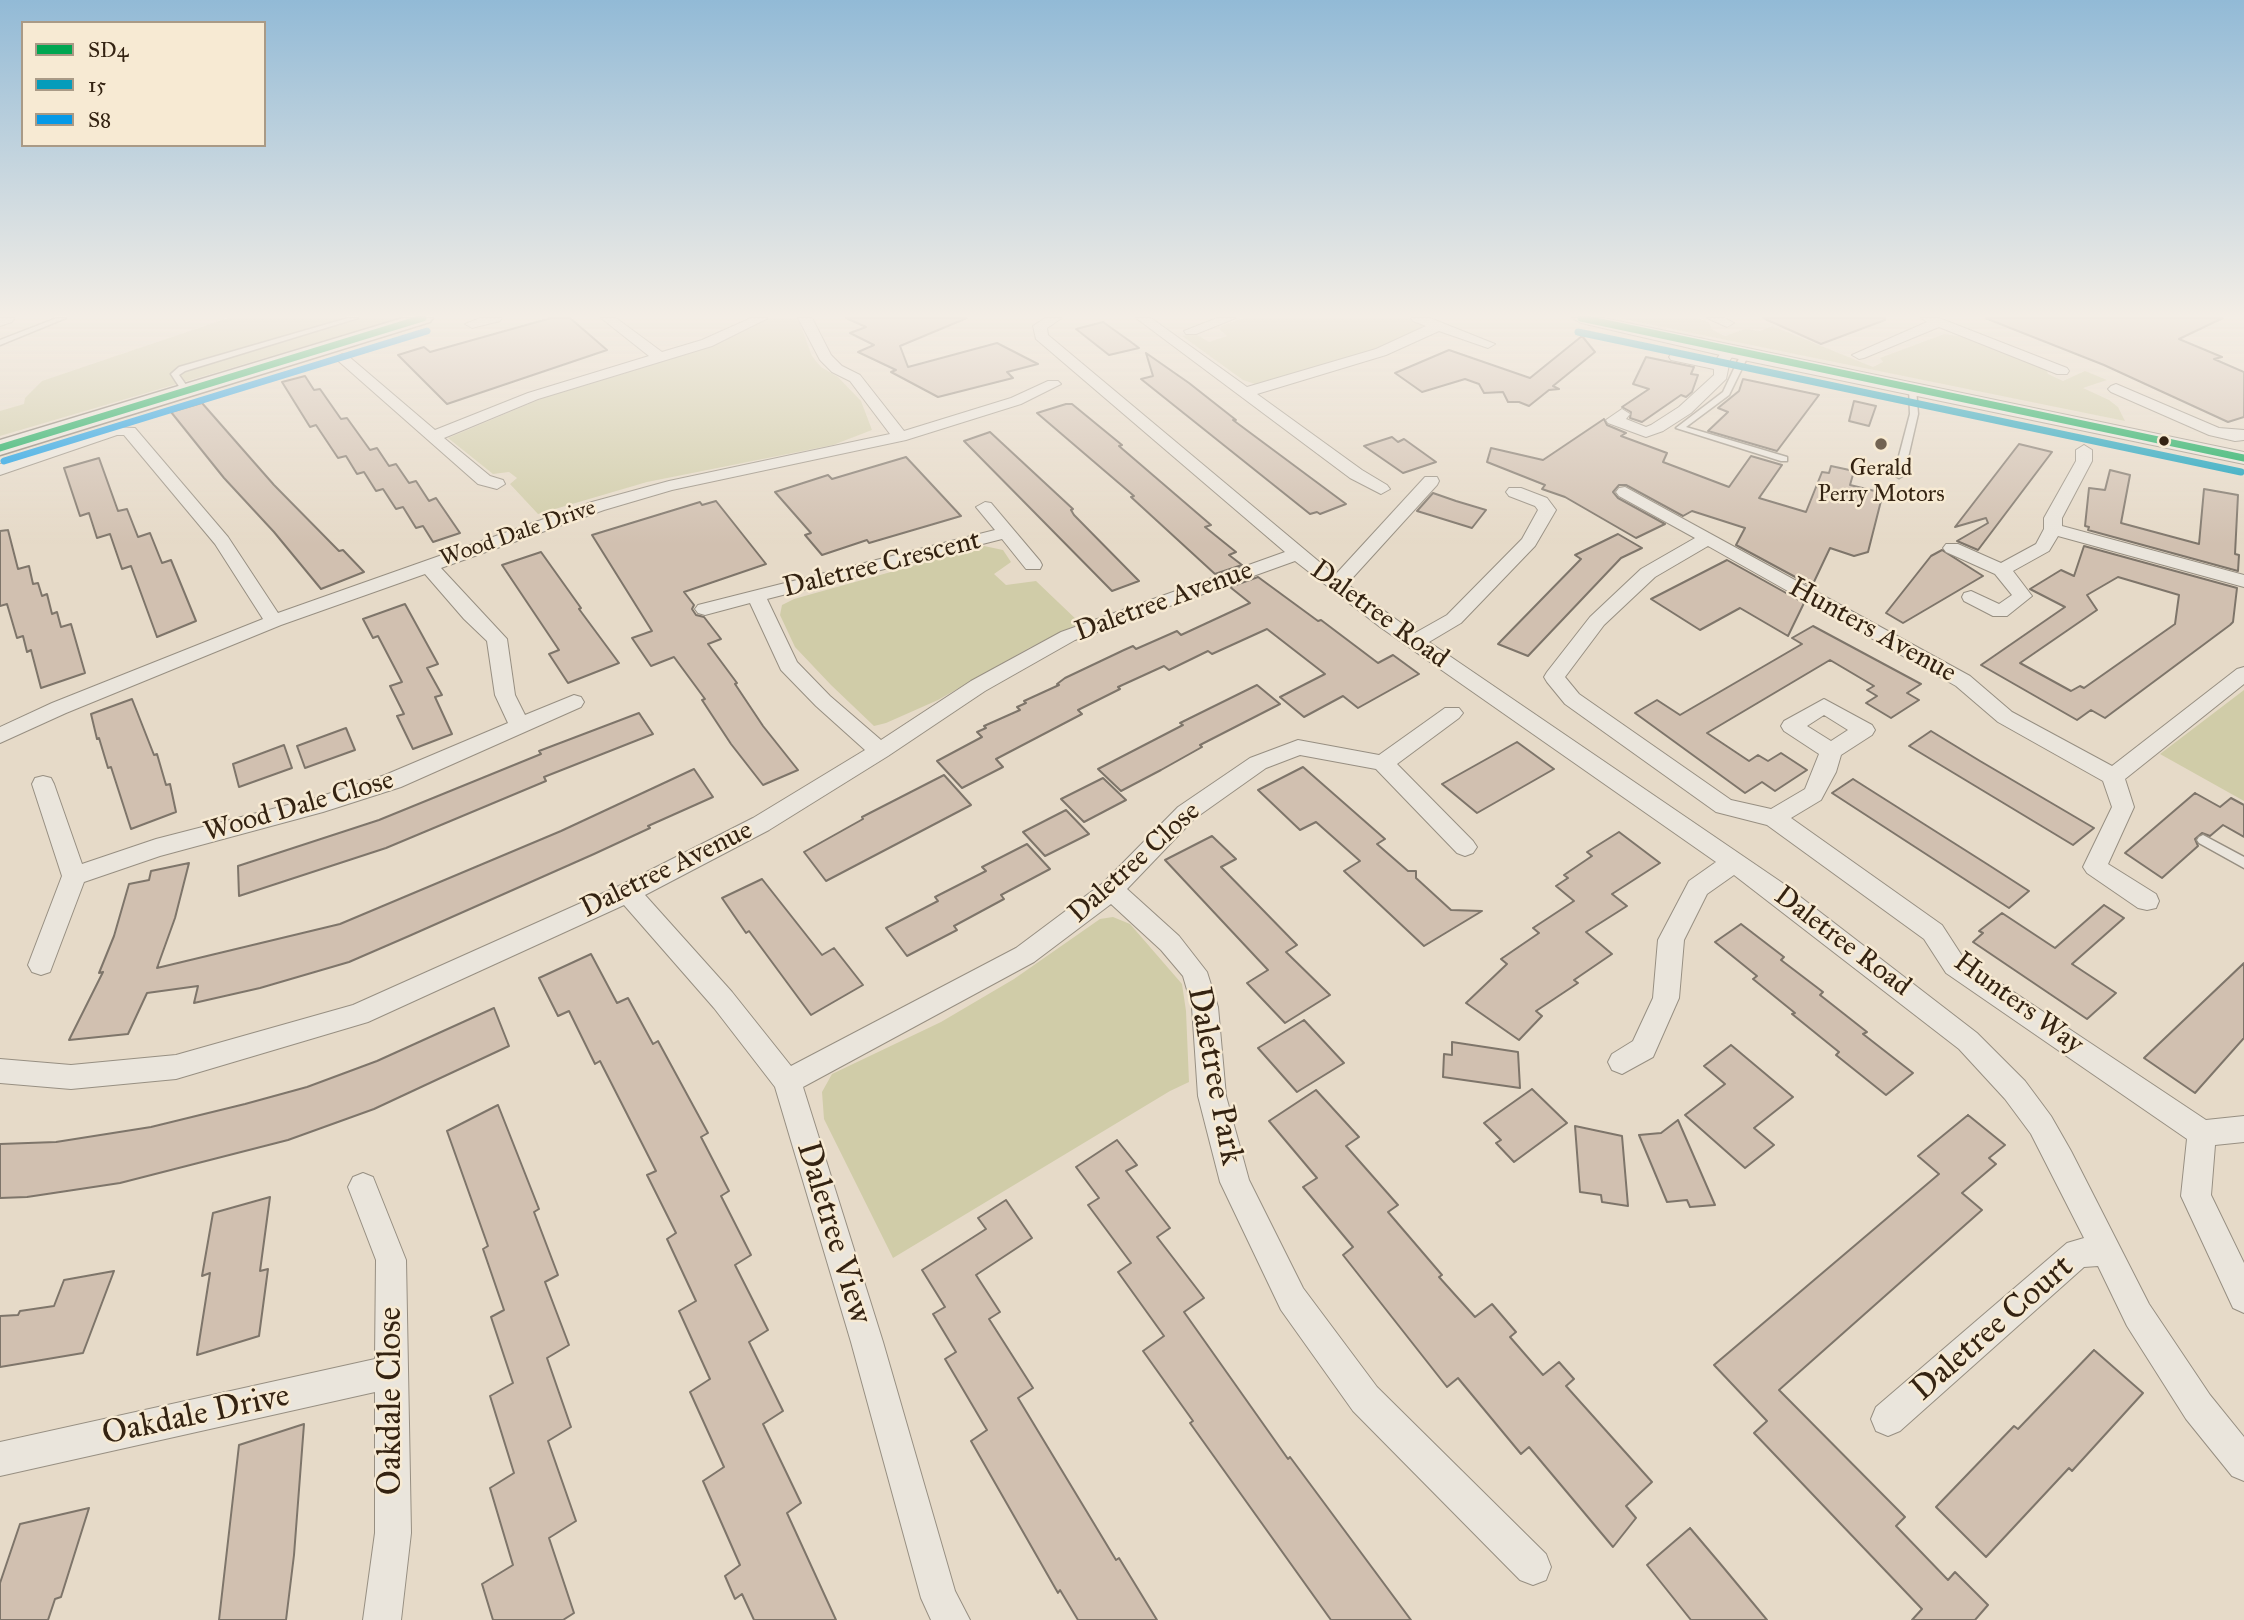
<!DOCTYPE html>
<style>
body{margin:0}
#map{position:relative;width:2244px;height:1620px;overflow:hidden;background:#e6dac8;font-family:"IM FELL Great Primer",serif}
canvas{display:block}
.legend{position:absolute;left:21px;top:21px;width:245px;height:126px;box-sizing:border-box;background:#f7ead3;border:2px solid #a99a86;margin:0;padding:9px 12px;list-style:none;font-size:21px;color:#342312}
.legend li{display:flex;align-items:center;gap:14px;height:35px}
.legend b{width:35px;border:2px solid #a99a86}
</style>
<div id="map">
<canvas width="2244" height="1620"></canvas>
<ul class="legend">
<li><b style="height:9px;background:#00a651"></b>SD4</li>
<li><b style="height:9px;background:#059cbb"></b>15</li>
<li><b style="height:9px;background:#0599e7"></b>S8</li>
</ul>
</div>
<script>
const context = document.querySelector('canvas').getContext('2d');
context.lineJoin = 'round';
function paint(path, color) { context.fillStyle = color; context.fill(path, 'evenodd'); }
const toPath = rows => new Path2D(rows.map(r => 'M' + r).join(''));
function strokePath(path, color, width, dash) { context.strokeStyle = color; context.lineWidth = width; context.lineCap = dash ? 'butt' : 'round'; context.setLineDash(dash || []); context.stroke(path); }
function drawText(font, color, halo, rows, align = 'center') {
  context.font = font + ' "IM FELL Great Primer",serif'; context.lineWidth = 5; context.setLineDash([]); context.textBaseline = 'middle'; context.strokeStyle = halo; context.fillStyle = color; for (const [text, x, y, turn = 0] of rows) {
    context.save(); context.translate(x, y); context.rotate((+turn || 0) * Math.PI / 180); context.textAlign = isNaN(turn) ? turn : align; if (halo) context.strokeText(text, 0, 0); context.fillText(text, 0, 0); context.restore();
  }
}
paint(toPath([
 [228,318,401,318,0,436,0,411,24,404,25,398,42,381],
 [770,318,798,318,812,356,821,367,838,377,861,401,872,430,833,445,647,482,538,514,510,484,517,478,509,472,493,474,448,438,543,398,707,348],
 [1243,318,1410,318,1422,323,1423,328,1413,335,1357,356,1255,384,1243,380,1182,336,1194,333,1209,342,1227,336,1220,330,1221,326],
 [1618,318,1698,318,1708,322,1713,330,1725,336,1745,329,1760,331,1772,326,1873,367,1883,362,1880,358,1944,334,1966,337,2046,368,2048,374,2063,381,2085,371,2107,380,2083,388,2109,400,2118,407,2125,421],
 [984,546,1003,550,1011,562,994,574,1006,585,1036,581,1080,623,1029,648,938,700,886,723,874,726,831,685,795,647,780,615,782,605,794,599],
 [2244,690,2244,801,2160,754],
 [1113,917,1130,924,1182,984,1186,1011,1189,1082,1170,1091,893,1258,824,1119,822,1092,832,1074,941,1022,1014,979,1100,919]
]), '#d0cca8');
const building = toPath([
 [551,318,570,318,607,350,447,404,398,355,424,347,430,352,551,318],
 [846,318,967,318,900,346,908,367,997,343,1038,364,1007,372,1013,378,938,397,891,372,896,370,858,352,874,345,850,333,866,327,846,318],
 [1763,318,1885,318,1885,320,1821,344,1763,318],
 [1985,318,2223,318,2179,339,2222,357,2214,359,2244,372,2244,417,2228,422,2104,365,1985,318],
 [1103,322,1131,342,1139,348,1109,355,1076,329,1103,322],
 [1582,336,1595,352,1553,386,1559,389,1549,390,1529,406,1519,402,1508,402,1503,392,1484,393,1479,384,1465,379,1422,392,1395,373,1449,350,1530,378,1582,336],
 [1146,353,1189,383,1236,420,1233,420,1346,504,1320,514,1317,512,1310,514,1141,379,1153,376,1146,353],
 [1646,357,1694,367,1691,374,1698,375,1692,392,1686,397,1681,395,1642,422,1630,418,1631,412,1622,407,1649,389,1633,384,1646,357],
 [305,376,314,390,320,389,341,419,347,418,370,450,377,448,389,466,396,464,409,483,416,481,429,501,436,498,460,533,433,542,423,526,416,528,403,507,396,509,383,489,376,491,364,472,357,474,346,456,338,458,316,425,310,427,282,382,305,376],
 [1743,379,1819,395,1777,451,1708,431,1728,412,1718,408,1739,391,1743,379],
 [1854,401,1876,406,1869,426,1849,421,1854,401],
 [202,403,274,485,339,551,343,550,364,572,321,589,274,532,224,478,171,412,202,403],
 [1066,404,1072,404,1122,445,1119,446,1211,525,1205,527,1236,552,1229,555,1242,565,1215,574,1131,497,1134,496,1037,413,1066,404],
 [1604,419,1607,425,1626,433,1621,436,1667,453,1663,462,1729,487,1751,456,1782,465,1759,498,1806,512,1822,472,1829,473,1831,466,1854,471,1850,485,1883,493,1868,552,1854,556,1830,548,1812,586,1736,545,1745,528,1692,511,1683,516,1626,485,1619,485,1613,492,1618,498,1665,524,1636,538,1565,497,1542,489,1545,485,1487,462,1491,448,1543,460,1604,419],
 [990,432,1073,509,1071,510,1074,515,1139,581,1112,591,964,441,990,432],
 [1392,437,1398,442,1404,439,1436,462,1403,473,1364,446,1392,437],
 [2019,444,2052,452,1978,550,1957,541,1988,523,1986,518,1955,527,2019,444],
 [906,457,961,516,869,543,867,540,822,555,805,535,811,533,775,492,828,475,832,479,906,457],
 [99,458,118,511,127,509,138,537,150,533,162,563,171,560,196,621,157,637,131,566,122,569,110,534,97,538,89,513,80,516,64,468,99,458],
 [2110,470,2130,475,2121,523,2199,544,2204,489,2238,495,2235,554,2239,555,2238,571,2088,530,2089,527,2085,526,2089,488,2105,490,2110,470],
 [1433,493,1456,501,1486,510,1472,528,1417,511,1433,493],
 [716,501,766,564,684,592,694,605,692,609,696,615,704,617,721,639,708,644,737,683,735,684,763,726,798,770,763,785,731,744,702,700,705,699,674,657,651,666,632,638,652,631,592,535,700,502,702,505,716,501],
 [8,530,18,569,29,566,33,584,38,583,42,596,47,594,52,614,57,612,61,627,71,624,85,673,41,688,31,650,27,652,23,636,17,638,7,604,0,606,0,531,8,530],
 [1618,534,1642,548,1621,558,1528,656,1498,644,1581,559,1575,555,1618,534],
 [2084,546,2237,588,2233,622,2230,625,2105,718,2091,710,2077,720,1981,665,2065,607,2030,589,2061,570,2074,576,2084,546],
 [2118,577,2179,595,2175,624,2084,688,2080,686,2071,691,2020,663,2097,610,2087,595,2118,577],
 [1942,550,1983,576,1903,623,1886,613,1931,556,1942,550],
 [541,552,581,608,579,609,619,663,568,683,549,654,559,650,502,565,541,552],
 [1727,560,1804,603,1788,636,1740,608,1700,630,1651,599,1727,560],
 [1258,577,1318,621,1321,620,1378,663,1393,655,1419,674,1358,708,1343,696,1304,717,1280,697,1325,674,1267,629,1212,654,1208,651,1169,670,1164,666,1118,687,1120,689,1078,710,1082,714,996,759,1003,767,962,788,937,761,982,737,977,732,986,728,984,726,1020,710,1017,707,1026,703,1024,701,1059,685,1057,684,1065,678,1124,650,1133,646,1136,649,1177,631,1181,635,1250,603,1230,587,1258,577],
 [405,604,438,664,427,668,442,695,435,697,452,734,413,749,397,716,404,714,390,686,402,682,378,636,373,638,363,619,405,604],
 [1813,626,1921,684,1907,693,1919,700,1891,718,1866,703,1877,696,1867,690,1874,686,1830,660,1707,733,1749,761,1758,755,1768,761,1781,753,1807,770,1775,791,1762,782,1745,793,1635,713,1657,700,1680,715,1802,644,1792,638,1813,626],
 [1257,685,1280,704,1200,745,1202,747,1161,770,1121,791,1098,769,1183,725,1180,723,1257,685],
 [132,699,154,755,157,754,166,785,170,784,176,812,131,829,111,767,108,768,99,738,97,739,91,714,132,699],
 [639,713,653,734,544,777,546,781,386,848,239,896,238,866,379,820,541,754,539,751,639,713],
 [346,728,355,750,305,768,297,746,346,728],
 [1931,731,1980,761,2094,828,2073,845,1909,746,1931,731],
 [1517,742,1554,769,1477,813,1442,784,1517,742],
 [284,745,292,768,239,787,233,764,284,745],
 [1303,767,1385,839,1377,844,1408,871,1416,871,1416,878,1451,910,1482,911,1424,946,1344,871,1360,861,1316,822,1300,830,1258,790,1303,767],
 [694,769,713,797,648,826,650,828,594,854,409,936,349,962,260,988,194,1003,198,986,147,993,128,1034,69,1040,103,972,99,973,114,936,129,884,149,880,151,871,189,863,175,918,157,968,340,924,561,831,694,769],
 [944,775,971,805,826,881,804,852,863,819,862,817,944,775],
 [1103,778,1126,800,1084,822,1061,799,1103,778],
 [1853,779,1987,864,2029,891,2009,908,1832,793,1853,779],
 [2195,793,2220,807,2231,798,2244,805,2244,837,2223,825,2210,836,2202,833,2195,839,2198,846,2162,878,2125,853,2195,793],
 [1066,810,1089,834,1045,856,1023,832,1066,810],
 [1619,832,1660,863,1612,894,1627,906,1586,932,1612,954,1574,980,1578,983,1536,1011,1542,1016,1519,1040,1466,1003,1507,964,1501,959,1539,933,1533,928,1574,901,1556,886,1568,878,1564,875,1592,856,1587,852,1619,832],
 [1212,836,1236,859,1221,867,1297,945,1286,952,1330,995,1285,1023,1247,983,1268,970,1165,860,1212,836],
 [1027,844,1050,869,1001,895,1004,899,954,926,957,930,907,956,886,928,938,901,935,897,986,871,982,867,1027,844],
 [762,879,822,955,834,948,863,985,811,1015,749,931,746,933,722,898,762,879],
 [2104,905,2124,918,2072,964,2116,993,2087,1019,1973,942,1983,933,1979,931,2002,913,2055,948,2104,905],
 [1741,924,1784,957,1781,960,1823,992,1820,995,1867,1032,1863,1034,1913,1073,1886,1095,1836,1055,1839,1052,1792,1014,1795,1013,1753,979,1757,976,1715,942,1741,924],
 [591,954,617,1003,628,998,653,1044,658,1041,708,1133,701,1137,729,1191,721,1196,751,1255,735,1265,768,1330,749,1342,783,1411,763,1424,801,1503,787,1513,836,1620,754,1620,742,1594,735,1599,725,1576,740,1565,703,1481,724,1467,690,1392,710,1379,679,1311,696,1301,667,1239,676,1233,647,1175,656,1171,600,1061,595,1064,569,1011,558,1016,539,978,591,954],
 [2244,963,2244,1038,2195,1093,2144,1058,2244,963],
 [494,1008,509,1046,374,1109,288,1140,120,1183,27,1197,0,1198,0,1144,56,1142,151,1127,245,1104,307,1087,377,1061,494,1008],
 [1304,1020,1344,1063,1297,1092,1258,1048,1304,1020],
 [1452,1042,1518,1052,1520,1088,1443,1077,1444,1054,1452,1055,1452,1042],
 [1731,1045,1793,1097,1754,1128,1774,1145,1745,1168,1685,1115,1725,1084,1704,1066,1731,1045],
 [1532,1089,1567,1123,1514,1162,1496,1143,1501,1140,1484,1123,1532,1089],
 [1316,1090,1359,1137,1346,1146,1398,1205,1388,1212,1442,1275,1439,1277,1475,1317,1492,1304,1516,1332,1510,1337,1543,1375,1559,1362,1574,1379,1566,1386,1652,1482,1626,1506,1636,1518,1613,1547,1529,1447,1521,1454,1458,1378,1447,1387,1343,1255,1353,1247,1303,1187,1317,1178,1269,1121,1316,1090],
 [498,1105,539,1209,534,1212,558,1275,545,1282,569,1345,547,1358,571,1427,548,1441,576,1521,549,1538,574,1613,563,1620,493,1620,482,1584,513,1565,490,1488,514,1473,490,1396,513,1383,491,1317,504,1310,483,1249,488,1246,447,1131,498,1105],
 [1968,1115,2005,1145,1989,1158,1996,1164,1962,1193,1982,1210,1779,1390,1905,1517,1896,1526,1948,1580,1955,1572,1988,1605,1975,1620,1912,1620,1922,1609,1754,1433,1767,1421,1714,1365,1939,1174,1918,1156,1968,1115],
 [1678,1120,1715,1205,1690,1207,1687,1200,1667,1202,1639,1135,1661,1133,1678,1120],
 [1575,1126,1622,1136,1628,1206,1602,1202,1601,1195,1580,1192,1575,1126],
 [1117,1140,1137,1165,1126,1171,1170,1228,1157,1237,1204,1298,1184,1312,1288,1459,1290,1457,1411,1620,1331,1620,1190,1423,1193,1421,1143,1351,1164,1336,1118,1272,1131,1263,1088,1205,1099,1198,1076,1167,1117,1140],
 [270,1197,260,1271,268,1269,259,1336,197,1355,210,1273,202,1276,213,1213,270,1197],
 [1006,1200,1032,1238,976,1275,1000,1312,989,1319,1033,1388,1018,1398,1116,1560,1119,1558,1157,1620,1078,1620,1060,1590,1058,1593,971,1441,987,1430,945,1359,956,1352,933,1314,945,1307,922,1270,986,1229,978,1218,1006,1200],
 [114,1271,83,1353,0,1367,0,1316,18,1315,20,1311,54,1306,64,1280,114,1271],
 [2094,1350,2143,1393,2072,1471,2069,1468,1986,1557,1936,1507,2014,1426,2018,1429,2094,1350],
 [304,1424,294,1555,286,1620,219,1620,239,1445,304,1424],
 [89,1508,61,1597,55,1599,48,1620,0,1620,0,1583,20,1524,89,1508],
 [1690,1528,1723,1567,1767,1620,1691,1620,1647,1565,1690,1528]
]);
paint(building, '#d1c0b0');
strokePath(building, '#7e756a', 2);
const service = toPath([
 [57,318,66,318,0,345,0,340,57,318],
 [348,318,358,318,185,371,179,375,189,389,188,391,182,391,171,374,179,367,348,318],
 [1742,352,1749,354,1729,395,1686,427,1787,457,1787,461,1781,461,1676,428,1723,392,1742,352],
 [1909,386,1916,388,1918,414,1904,475,1899,478,1894,475,1910,414,1909,386],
 [2203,835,2244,857,2244,868,2199,843,2197,840,2199,837,2203,835]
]);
const minor = toPath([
 [480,318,502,318,500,321,472,328,465,324,480,318],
 [601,318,616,318,662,352,702,340,751,318,768,318,712,346,538,399,444,438,490,476,503,480,505,484,497,489,478,484,335,358,342,354,347,355,435,430,528,393,649,356,601,318],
 [798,318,812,318,831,355,842,366,860,375,904,431,1011,398,1048,381,1058,381,1061,384,1021,404,906,440,672,490,604,510,441,568,507,639,515,695,525,715,574,695,581,697,584,702,581,707,401,787,323,812,160,856,84,882,50,972,41,975,32,972,28,965,62,876,32,784,35,778,43,776,51,778,54,784,82,864,156,839,319,797,385,775,508,723,495,695,487,641,464,619,425,574,281,625,66,713,0,743,0,727,52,703,263,619,215,544,124,435,117,435,0,475,0,464,110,427,135,428,228,537,278,613,592,502,669,481,890,434,850,381,832,372,820,360,798,318],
 [1045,318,1062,318,1047,328,1048,335,1335,575,1425,477,1437,477,1439,481,1437,485,1347,584,1415,633,1447,615,1522,539,1538,510,1535,506,1509,496,1506,492,1509,488,1521,488,1547,498,1556,510,1535,546,1461,623,1429,642,1781,882,1977,1033,2025,1081,2051,1116,2071,1151,2149,1304,2210,1395,2244,1437,2244,1481,2232,1476,2186,1419,2127,1326,2098,1266,2084,1267,1900,1431,1888,1436,1876,1431,1871,1419,1876,1407,2067,1243,2084,1238,2031,1134,2005,1099,1959,1049,1734,875,1707,894,1684,940,1679,998,1653,1057,1622,1074,1612,1070,1608,1062,1612,1054,1633,1041,1653,998,1658,940,1689,881,1716,862,1380,627,1295,561,1075,640,985,691,888,756,769,830,645,895,732,992,791,1066,1016,948,1103,883,1178,807,1250,758,1298,740,1379,755,1445,708,1459,708,1463,713,1459,718,1397,764,1473,841,1477,847,1473,853,1465,856,1457,853,1376,769,1300,755,1266,768,1194,819,1127,889,1179,936,1207,972,1218,1007,1226,1096,1249,1180,1303,1288,1377,1387,1546,1554,1551,1567,1546,1580,1533,1585,1520,1580,1353,1411,1281,1310,1220,1182,1198,1096,1192,1007,1183,976,1161,950,1111,904,1034,962,803,1087,883,1342,955,1591,970,1620,931,1620,921,1598,851,1342,775,1087,714,1008,624,905,368,1022,176,1079,71,1089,0,1083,0,1059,71,1065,176,1055,353,1005,619,886,753,818,865,750,816,706,781,670,750,603,705,615,698,613,695,609,698,605,995,530,976,507,985,502,991,503,1040,561,1042,565,1040,569,1026,569,1002,539,767,599,797,662,830,696,881,740,971,681,1061,632,1285,552,1036,339,1033,326,1045,318],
 [1136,318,1151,318,1247,387,1376,349,1426,326,1413,321,1411,318,1430,318,1495,344,1488,348,1439,331,1386,355,1257,394,1362,470,1387,485,1390,489,1381,494,1350,478,1136,318],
 [1217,318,1236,318,1196,334,1186,334,1184,331,1217,318],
 [1707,318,1725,318,1734,323,1727,327,1707,318],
 [1921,318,1939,318,2067,368,2069,371,2067,374,2057,374,1939,327,1864,358,1859,359,1852,355,1927,322,1921,318],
 [1729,347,1736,351,1730,360,1726,379,1691,413,1663,431,1646,437,1608,423,1606,420,1622,409,1630,414,1626,419,1646,427,1651,425,1679,407,1714,375,1714,369,1671,360,1669,357,1671,354,1716,360,1724,348,1729,347],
 [2116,384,2219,428,2244,430,2244,440,2235,441,2209,435,2111,392,2108,389,2111,386,2116,384],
 [2084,445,2092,450,2092,461,2062,518,2062,526,2244,575,2244,587,2058,536,2049,551,2013,571,2032,596,2007,616,1993,616,1964,601,1962,597,1964,593,1971,591,1999,604,2012,595,1995,574,1946,552,1943,548,1946,544,1958,544,2001,563,2036,544,2044,529,2044,518,2076,461,2076,450,2084,445],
 [1625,487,1970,676,2012,712,2112,766,2237,669,2244,667,2244,684,2125,779,2134,807,2108,864,2156,894,2159,901,2156,908,2147,910,2138,908,2087,873,2083,867,2112,807,2103,781,1998,722,1956,686,1708,546,1655,577,1604,625,1565,677,1579,694,1731,800,1771,809,1805,789,1819,754,1784,731,1781,726,1784,721,1824,699,1872,725,1875,730,1872,735,1841,755,1836,772,1821,800,1791,818,1942,925,1964,959,2206,1120,2244,1116,2244,1142,2215,1145,2211,1195,2244,1263,2244,1313,2233,1308,2181,1196,2187,1139,1946,973,1924,939,1767,825,1716,812,1565,704,1547,682,1544,677,1547,672,1590,617,1641,569,1695,538,1619,496,1616,492,1619,488,1625,487],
 [1824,715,1848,730,1831,741,1807,726,1824,715],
 [363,1173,373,1177,406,1260,411,1533,401,1620,363,1620,375,1533,375,1392,0,1476,0,1442,375,1359,376,1260,348,1187,353,1177,363,1173]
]);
const tertiary = toPath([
 [0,318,15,318,12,322,0,326,0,318],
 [1572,318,1604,318,2244,452,2244,464,1729,357,1581,323,1572,318]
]);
const secondary = toPath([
 [403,318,433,318,430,322,0,455,0,440,403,318]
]);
strokePath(service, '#978f82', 3);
strokePath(minor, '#978f82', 2);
strokePath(tertiary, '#978f82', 2);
strokePath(secondary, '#7e756a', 3);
paint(service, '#eae5dc');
paint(minor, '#eae5dc');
paint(tertiary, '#eae5dc');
paint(secondary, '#eae5dc');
strokePath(toPath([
 [1581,318,2244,458],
 [0,448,423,318]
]), '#00a651', 7);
strokePath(toPath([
 [1578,332,2241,472]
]), '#059cbb', 7);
strokePath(toPath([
 [4,461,427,331]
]), '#0599e7', 7);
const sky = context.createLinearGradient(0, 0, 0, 544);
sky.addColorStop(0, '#92bad6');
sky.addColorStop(0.58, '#f4eee6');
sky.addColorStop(1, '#f4eee600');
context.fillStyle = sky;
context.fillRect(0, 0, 2244, 544);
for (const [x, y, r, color] of [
 [2164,441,6,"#342312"],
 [1881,444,7,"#726352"]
]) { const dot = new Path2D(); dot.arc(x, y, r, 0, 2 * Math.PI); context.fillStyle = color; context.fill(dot); strokePath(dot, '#f7ead3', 2.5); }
drawText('23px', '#342312', '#f7ead3', [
 ["Gerald",1881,469],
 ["Perry Motors",1881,495]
]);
drawText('23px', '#342312', '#f7ead3', [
 ["Wood Dale Drive",518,534,-19]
]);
drawText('28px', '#342312', '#f7ead3', [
 ["Daletree Crescent",882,565,-14],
 ["Daletree Avenue",1164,602,-20],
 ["Daletree Road",1379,615,36],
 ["Hunters Avenue",1872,631,29],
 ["Wood Dale Close",299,807,-16],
 ["Daletree Close",1135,863,-42],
 ["Daletree Avenue",667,870,-26],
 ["Daletree Road",1842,942,37],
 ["Hunters Way",2018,1004,36]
]);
drawText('33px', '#342312', '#f7ead3', [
 ["Daletree Park",1214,1076,79],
 ["Daletree View",833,1233,73],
 ["Daletree Court",1993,1329,-41],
 ["Oakdale Close",392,1401,-90],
 ["Oakdale Drive",196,1416,-12]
]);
</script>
